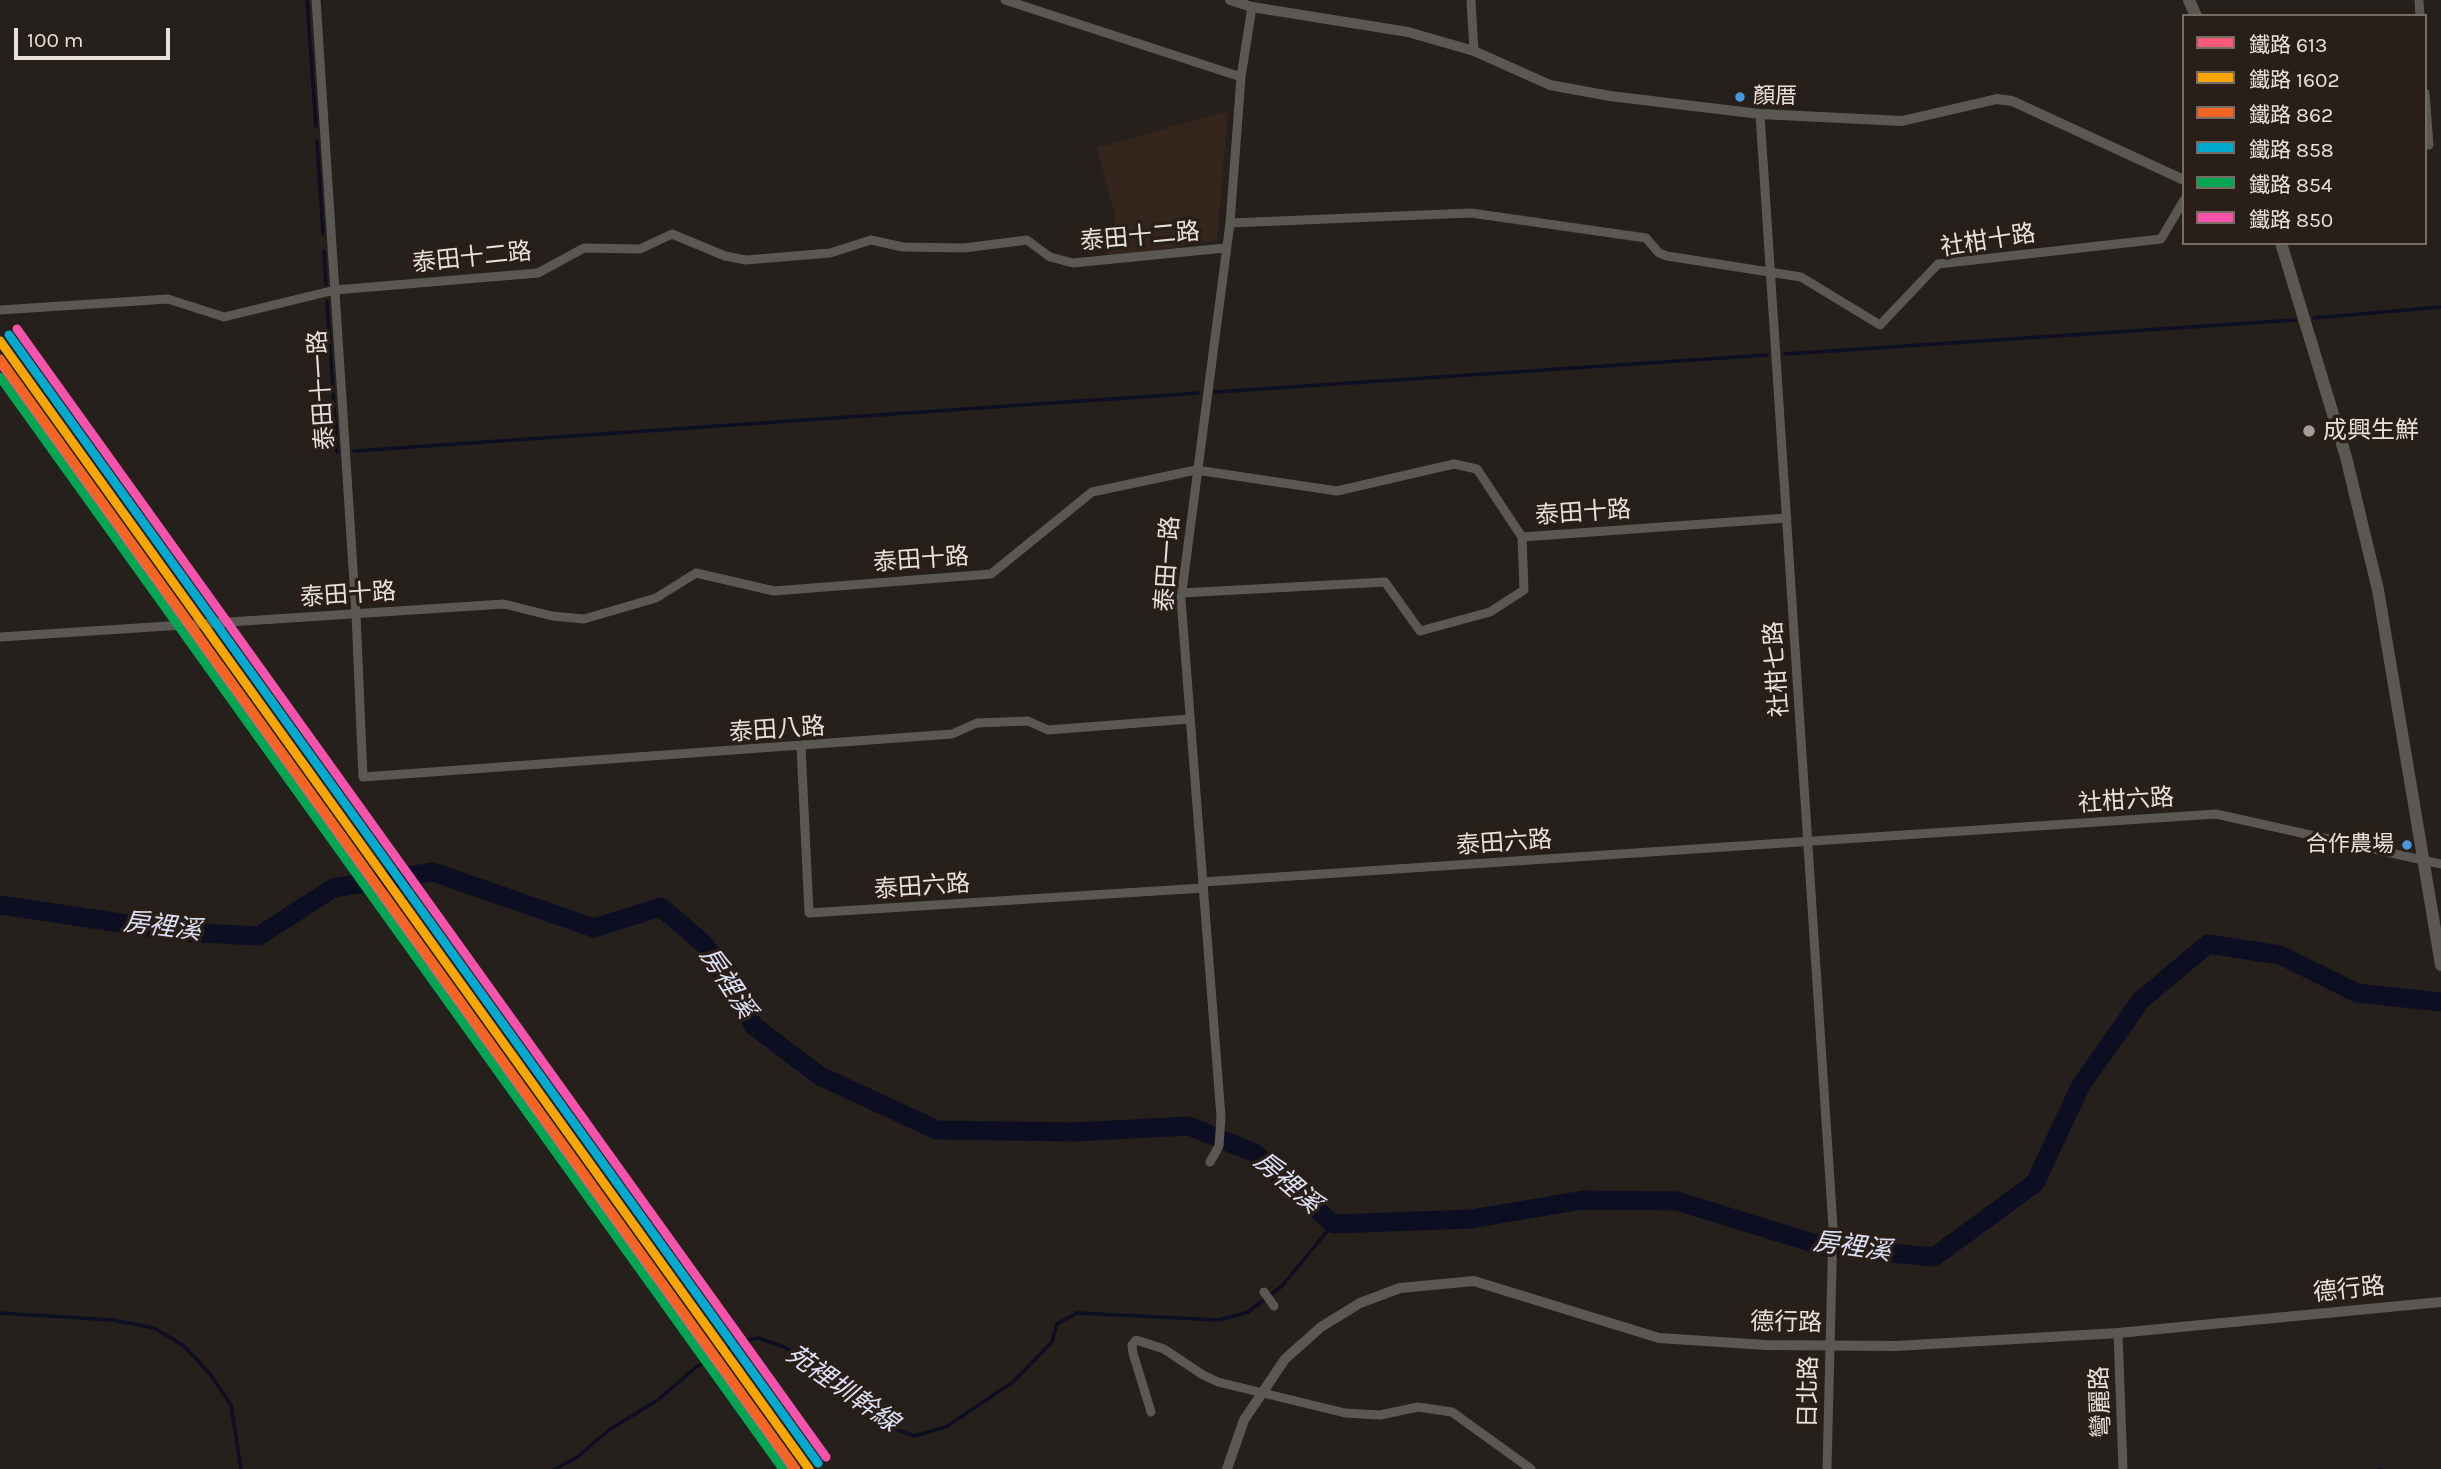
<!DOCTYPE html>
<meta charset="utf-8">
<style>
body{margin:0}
#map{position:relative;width:2441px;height:1469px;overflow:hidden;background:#25201c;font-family:Karla,"Noto Sans TC",sans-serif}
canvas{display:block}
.legend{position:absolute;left:2182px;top:14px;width:245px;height:231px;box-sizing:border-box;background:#291f18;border:2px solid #756d66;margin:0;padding:9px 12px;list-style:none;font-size:21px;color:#e8e1dc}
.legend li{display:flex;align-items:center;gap:14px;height:35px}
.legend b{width:35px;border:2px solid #756d66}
.scale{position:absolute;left:14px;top:28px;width:156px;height:32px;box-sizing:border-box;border:4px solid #e8e1dc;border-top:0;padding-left:9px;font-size:21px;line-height:24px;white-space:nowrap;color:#e8e1dc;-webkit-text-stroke:5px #291f18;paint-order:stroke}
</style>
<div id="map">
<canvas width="2441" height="1469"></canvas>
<ul class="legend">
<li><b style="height:9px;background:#f75a77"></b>鐵路 613</li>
<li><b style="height:9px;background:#f7a600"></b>鐵路 1602</li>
<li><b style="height:9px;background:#f26522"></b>鐵路 862</li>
<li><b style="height:9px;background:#00a9ce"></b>鐵路 858</li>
<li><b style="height:9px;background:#00a651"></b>鐵路 854</li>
<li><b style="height:9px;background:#f653ac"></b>鐵路 850</li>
</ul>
<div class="scale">100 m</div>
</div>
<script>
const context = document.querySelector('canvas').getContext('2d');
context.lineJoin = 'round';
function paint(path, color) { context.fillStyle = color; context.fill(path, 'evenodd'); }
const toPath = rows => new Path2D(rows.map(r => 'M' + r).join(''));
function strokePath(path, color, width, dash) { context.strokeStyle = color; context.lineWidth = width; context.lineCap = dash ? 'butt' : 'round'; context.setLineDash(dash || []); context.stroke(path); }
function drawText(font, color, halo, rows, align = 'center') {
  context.font = font + ' Karla,"Noto Sans TC",sans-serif'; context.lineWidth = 7; context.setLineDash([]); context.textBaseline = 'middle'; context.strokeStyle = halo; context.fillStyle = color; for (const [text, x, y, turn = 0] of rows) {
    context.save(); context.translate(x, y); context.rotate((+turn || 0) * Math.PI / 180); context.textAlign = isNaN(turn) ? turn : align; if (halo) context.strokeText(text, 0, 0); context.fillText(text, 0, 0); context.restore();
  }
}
paint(toPath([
 [1228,111,1217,240,1107,258,1115,215,1097,148]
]), '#34261c');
strokePath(toPath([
 [307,0,316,126],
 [317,141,323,234],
 [324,251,326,284],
 [327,301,337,452],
 [2314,318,2441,307],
 [1785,354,2295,320],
 [1215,392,1767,355],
 [354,451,1198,393],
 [0,1313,113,1320,154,1328,184,1346,210,1374,231,1405,241,1469],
 [555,1469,576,1458,609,1430,659,1399,695,1368,739,1342,758,1338,784,1347,825,1372,887,1424,900,1431,914,1436,946,1427,1013,1382,1052,1342,1057,1324,1077,1313,1219,1320,1248,1312,1282,1286,1333,1224],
 [2379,1469,2380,1469]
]), '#0e0e22', 3.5);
strokePath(toPath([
 [0,905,181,932,259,936,333,888,433,872,594,928,661,907,705,945,754,1026,820,1076,937,1130,1074,1132,1189,1126,1255,1153,1333,1224,1471,1219,1583,1200,1677,1201,1826,1247,1934,1257,2035,1183,2081,1085,2141,1000,2208,944,2280,955,2357,993,2441,1002]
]), '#0e0e22', 19);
strokePath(toPath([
 [316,0,356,614,363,777,952,734,977,723,1028,721,1048,730,1190,719],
 [1005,0,1241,77],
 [1471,0,1474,51],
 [2419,0,2420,16],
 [2425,93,2429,145],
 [1760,114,1833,1227,1827,1469],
 [1230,223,1471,213,1646,238,1659,253,1667,256,1801,277,1880,325,1938,264,2161,239,2184,200],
 [0,310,168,299,224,317,335,290,538,273,584,248,640,249,672,234,725,256,746,260,830,253,871,240,903,247,964,248,1027,240,1050,257,1073,263,1225,248],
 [1181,593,1385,582,1420,631,1490,612,1524,590,1522,537],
 [0,637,504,604,552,616,584,619,656,598,696,573,774,591,991,574,1092,492,1196,470,1337,491,1454,464,1477,469,1522,537,1787,518],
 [801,747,809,913,1203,888],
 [1203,882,2216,814,2441,864],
 [1210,1162,1219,1146,1221,1117,1181,599,1230,223,1241,77,1252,7],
 [1264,1292,1274,1306],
 [2118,1333,2123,1469],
 [1151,1412,1133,1353,1132,1345,1136,1340,1164,1349,1203,1375,1218,1382,1345,1413,1380,1415,1418,1407,1452,1412,1531,1469]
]), '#5b5753', 9);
strokePath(toPath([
 [1230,0,1252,7,1408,32,1474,51,1550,85,1610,96,1760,114,1902,121,1997,99,2012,101,2184,180],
 [1227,1469,1244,1420,1285,1359,1321,1327,1360,1303,1400,1288,1474,1281,1659,1338,1766,1345,1896,1346,2118,1333,2441,1302]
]), '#5b5753', 10);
strokePath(toPath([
 [2189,0,2196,16],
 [2281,243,2346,457,2378,590,2441,965]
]), '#5b5753', 12);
strokePath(toPath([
 [0,362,789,1469]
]), '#f75a77', 9);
strokePath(toPath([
 [0,341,809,1469]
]), '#f7a600', 9);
strokePath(toPath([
 [0,359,796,1469]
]), '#f26522', 9);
strokePath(toPath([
 [9,335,818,1463]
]), '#00a9ce', 9);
strokePath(toPath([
 [0,377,783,1469]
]), '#00a651', 9);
strokePath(toPath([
 [17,329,826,1457]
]), '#f653ac', 9);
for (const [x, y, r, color] of [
 [1740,97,6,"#4699e1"],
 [2309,431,7,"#a49d99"],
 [2407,845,6,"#4699e1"]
]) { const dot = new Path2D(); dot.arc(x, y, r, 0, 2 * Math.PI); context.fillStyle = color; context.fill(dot); strokePath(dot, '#291f18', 2.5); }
drawText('22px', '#e8e1dc', '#291f18', [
 ["顏厝",1753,97],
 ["合作農場",2394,845,"right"]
], 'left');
drawText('24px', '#e8e1dc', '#291f18', [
 ["泰田十二路",1140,237,-5],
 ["社柑十路",1988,241,-9],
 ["泰田十二路",472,258,-6],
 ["泰田十一路",322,390,-94],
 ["泰田十路",1583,513,-4],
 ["泰田十路",921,560,-4],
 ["泰田一路",1168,564,-86],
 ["泰田十路",348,595,-4],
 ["社柑七路",1777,669,-94],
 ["泰田八路",777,730,-4],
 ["社柑六路",2126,801,-4],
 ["泰田六路",1504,843,-4],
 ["泰田六路",922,887,-4],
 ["德行路",2349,1290,-6],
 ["德行路",1786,1323,1],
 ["日北路",1809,1392,-89],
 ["彎麗路",2101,1402,-92]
]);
drawText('24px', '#e8e1dc', '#291f18', [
 ["成興生鮮",2323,431]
], 'left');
drawText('italic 26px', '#dde1f7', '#291f18', [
 ["房裡溪",162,927,7],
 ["房裡溪",727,983,57],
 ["房裡溪",1287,1183,41],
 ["房裡溪",1852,1247,8],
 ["苑裡圳幹線",842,1389,35]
]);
</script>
